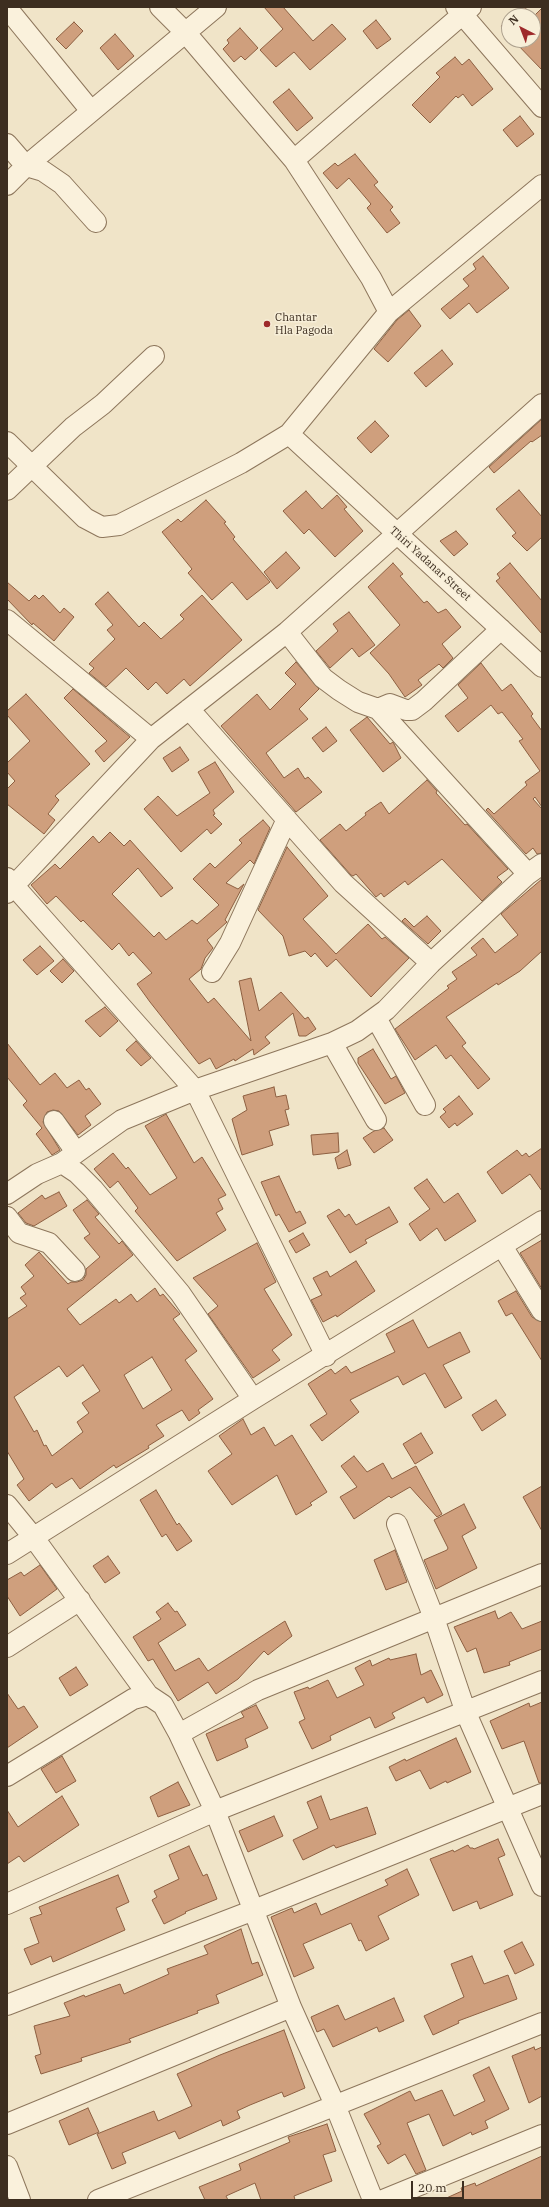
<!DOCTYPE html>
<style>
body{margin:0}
#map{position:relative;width:549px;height:2207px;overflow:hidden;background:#f0e4c8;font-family:"IBM Plex Serif",serif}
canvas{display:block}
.frame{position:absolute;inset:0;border:8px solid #3d2e20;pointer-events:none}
.north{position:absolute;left:501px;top:8px;width:40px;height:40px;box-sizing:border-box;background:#f7eed8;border:1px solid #ada18e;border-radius:50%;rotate:318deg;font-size:11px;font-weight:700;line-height:16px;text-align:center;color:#3d2e20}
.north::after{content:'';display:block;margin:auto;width:14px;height:18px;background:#9e2a2b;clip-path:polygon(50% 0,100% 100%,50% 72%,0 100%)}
.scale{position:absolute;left:411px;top:2181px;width:53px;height:18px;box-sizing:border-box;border:2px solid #3d2e20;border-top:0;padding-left:5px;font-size:12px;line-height:14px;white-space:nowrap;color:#3d2e20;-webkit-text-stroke:3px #f7eed8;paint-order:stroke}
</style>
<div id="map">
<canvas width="549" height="2207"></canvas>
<div class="frame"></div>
<div class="north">N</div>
<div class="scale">20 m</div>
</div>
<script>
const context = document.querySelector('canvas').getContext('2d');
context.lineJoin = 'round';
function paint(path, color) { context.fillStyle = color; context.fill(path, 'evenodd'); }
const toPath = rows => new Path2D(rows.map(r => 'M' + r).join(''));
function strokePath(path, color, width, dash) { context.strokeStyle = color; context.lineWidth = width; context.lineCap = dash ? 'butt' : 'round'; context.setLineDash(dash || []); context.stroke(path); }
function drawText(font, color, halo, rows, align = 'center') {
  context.font = font + ' "IBM Plex Serif",serif'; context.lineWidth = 3; context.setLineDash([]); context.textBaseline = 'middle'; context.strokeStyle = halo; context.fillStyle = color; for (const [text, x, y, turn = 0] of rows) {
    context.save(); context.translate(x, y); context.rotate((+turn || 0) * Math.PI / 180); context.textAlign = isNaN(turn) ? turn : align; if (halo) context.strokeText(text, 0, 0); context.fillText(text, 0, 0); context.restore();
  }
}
const building = toPath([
 [264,7,283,7,313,41,332,24,346,39,310,70,294,52,276,67,260,50,283,29,264,7],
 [524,7,534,16,542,8,542,70,513,40,533,40,533,16,513,16,524,7],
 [509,19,509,35,501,26,509,19],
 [376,20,391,39,377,49,363,31,376,20],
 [74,22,83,31,66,49,56,39,74,22],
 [240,28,258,48,245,60,241,56,234,62,223,49,229,43,227,40,240,28],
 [115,34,134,56,118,70,100,48,115,34],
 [455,57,462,65,469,59,493,89,472,106,463,94,458,98,456,96,430,123,412,105,440,77,436,73,455,57],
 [289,89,313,118,297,131,273,102,289,89],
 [520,116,534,134,517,147,503,130,520,116],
 [355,154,378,182,374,185,393,207,390,210,400,223,387,233,367,208,371,204,349,178,337,189,323,173,335,163,338,166,355,154],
 [483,256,509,288,477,313,469,303,450,319,441,309,469,286,463,279,476,269,473,264,483,256],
 [409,310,421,326,388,362,374,349,397,320,409,310],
 [442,350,453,364,426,387,414,373,442,350],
 [542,419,542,435,532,442,531,441,494,473,489,467,542,419],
 [375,421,389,436,371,453,357,438,375,421],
 [519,490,542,517,542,537,527,551,512,536,516,533,496,509,519,490],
 [306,491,322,509,337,495,347,507,344,509,363,531,335,557,309,529,304,534,283,511,306,491],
 [206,500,226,522,224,523,235,537,233,539,270,582,247,600,232,582,212,600,188,573,192,569,162,532,178,519,181,522,206,500],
 [456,531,468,544,454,556,440,541,456,531],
 [286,552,300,568,277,589,264,572,286,552],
 [393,563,403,574,400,576,424,603,427,601,438,613,446,609,461,627,442,644,453,658,443,668,439,664,418,680,422,685,405,697,389,674,370,653,400,625,368,587,393,563],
 [510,563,542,601,542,634,496,581,500,578,497,574,510,563],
 [7,582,29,601,35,595,39,599,43,595,60,613,64,608,74,617,54,641,33,623,32,625,7,599,7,582],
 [108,592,139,627,144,622,161,639,184,619,180,615,202,595,242,640,190,686,184,679,167,694,156,682,148,690,126,668,106,687,89,673,94,668,89,664,115,639,107,630,113,625,95,604,108,592],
 [349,612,375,645,359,657,352,648,330,668,316,651,338,631,333,624,349,612],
 [296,662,319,689,299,709,308,719,266,753,284,778,298,768,305,779,308,777,322,792,296,812,221,726,257,694,270,710,296,684,285,673,296,662],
 [481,663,502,691,511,684,533,714,531,716,542,731,542,807,535,797,533,799,542,809,542,853,537,854,533,848,526,854,486,810,488,808,494,814,527,785,525,782,540,771,519,741,523,739,502,712,498,714,491,705,458,732,445,716,468,698,458,685,481,663],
 [73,689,130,737,104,762,95,751,107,741,64,698,73,689],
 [26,694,90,764,55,796,59,800,48,814,55,820,44,834,7,804,7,789,15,781,7,772,7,763,30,741,7,715,7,711,26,694],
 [367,717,390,744,393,742,401,758,383,772,350,730,367,717],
 [326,727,337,741,323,752,312,738,326,727],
 [180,747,189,760,172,772,163,758,180,747],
 [215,762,234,792,213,810,215,814,213,815,222,824,211,834,207,829,181,852,144,809,158,796,177,816,210,793,198,772,215,762],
 [427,780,437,791,436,793,465,825,467,824,508,869,497,877,502,882,482,901,442,859,408,885,405,881,384,897,381,893,376,897,356,874,353,876,351,875,320,840,340,824,346,831,366,815,365,813,381,802,389,814,427,780],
 [263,820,270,828,254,864,250,860,226,883,238,889,244,884,225,920,227,922,207,940,213,948,205,958,201,969,189,979,208,1003,214,998,251,1041,239,981,251,978,259,1011,281,992,305,1019,308,1017,316,1029,306,1036,299,1036,293,1013,265,1037,270,1043,254,1055,253,1049,235,1061,234,1059,216,1069,210,1058,199,1064,150,1002,137,984,152,973,133,952,129,956,119,943,112,950,83,920,81,922,56,896,47,904,31,885,55,864,60,869,93,836,99,843,110,832,124,846,130,840,173,888,161,897,138,868,112,894,154,937,159,932,166,940,192,920,197,924,219,905,193,879,210,863,215,868,242,843,239,840,263,820],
 [287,847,328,896,303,919,336,954,368,924,382,939,385,937,409,958,371,997,336,959,327,967,315,953,311,957,305,951,289,956,283,936,258,910,287,847],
 [542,879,542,951,520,971,498,985,497,983,446,1017,466,1043,462,1046,490,1079,478,1089,451,1055,446,1059,436,1045,415,1060,395,1029,449,988,447,986,457,979,452,972,477,955,471,948,483,938,495,953,518,935,501,914,542,879],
 [427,916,441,931,428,944,402,921,405,918,414,927,427,916],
 [40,946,54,961,37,975,23,960,40,946],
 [63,959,74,971,62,983,50,971,63,959],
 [105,1007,118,1021,100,1037,85,1021,105,1007],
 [136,1041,151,1058,141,1066,126,1050,136,1041],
 [7,1043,40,1085,55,1073,67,1088,79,1080,86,1090,89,1088,101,1104,85,1116,91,1125,78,1135,59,1111,53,1110,47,1112,43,1122,60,1150,52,1155,36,1134,42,1128,23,1105,27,1101,7,1077,7,1043],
 [373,1049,391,1079,396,1076,405,1093,385,1104,358,1063,358,1058,373,1049],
 [274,1087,276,1097,286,1095,289,1109,285,1110,289,1125,269,1131,273,1145,242,1155,232,1119,247,1110,243,1096,274,1087],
 [459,1096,473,1114,457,1126,455,1123,449,1128,440,1117,446,1112,443,1109,459,1096],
 [166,1114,194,1163,202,1157,226,1195,218,1199,223,1209,216,1213,226,1230,177,1261,135,1211,138,1208,118,1181,110,1188,94,1169,113,1153,126,1169,128,1167,150,1195,177,1178,145,1126,166,1114],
 [384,1128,393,1140,374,1153,363,1138,374,1131,384,1128],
 [338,1133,339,1152,313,1155,311,1135,338,1133],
 [542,1148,542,1191,530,1174,502,1194,487,1172,517,1150,522,1156,526,1153,529,1157,542,1148],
 [347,1150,351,1165,338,1169,335,1158,347,1150],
 [279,1176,296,1213,300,1211,306,1223,289,1232,279,1214,276,1216,261,1182,279,1176],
 [427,1179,444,1203,458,1193,476,1221,445,1241,437,1228,420,1241,409,1224,430,1209,414,1188,427,1179],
 [59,1192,67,1206,34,1226,26,1223,18,1213,42,1195,45,1199,59,1192],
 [87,1200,99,1214,95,1217,119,1244,122,1241,133,1255,67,1309,80,1325,116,1299,119,1303,131,1294,137,1302,155,1288,160,1296,163,1294,180,1314,173,1319,197,1351,185,1360,213,1399,198,1410,200,1413,189,1421,182,1410,156,1425,164,1436,148,1446,149,1448,116,1468,114,1465,80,1489,72,1478,56,1488,52,1483,29,1501,17,1485,24,1479,7,1451,7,1319,27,1306,20,1298,26,1294,21,1287,34,1276,25,1265,39,1252,68,1284,71,1282,77,1282,83,1280,86,1275,86,1269,100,1257,84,1238,90,1234,73,1210,87,1200],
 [152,1357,172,1390,143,1409,124,1375,152,1357],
 [83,1365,100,1391,82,1403,89,1413,77,1422,83,1432,52,1456,46,1445,44,1446,37,1430,34,1432,14,1397,59,1366,67,1377,83,1365],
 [389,1207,398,1222,365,1240,367,1243,350,1253,327,1216,339,1209,345,1217,349,1214,356,1225,389,1207],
 [303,1233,310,1245,296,1253,289,1241,303,1233],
 [542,1240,542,1289,520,1253,542,1240],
 [257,1243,276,1282,264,1289,292,1335,272,1350,280,1360,253,1378,208,1314,218,1306,193,1278,257,1243],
 [356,1261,375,1291,337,1317,336,1315,323,1322,311,1300,322,1295,313,1278,327,1271,330,1277,356,1261],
 [516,1291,532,1317,542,1322,542,1361,512,1313,506,1316,498,1301,516,1291],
 [413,1320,428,1348,460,1332,470,1352,443,1365,462,1398,445,1408,425,1373,403,1385,398,1376,350,1400,359,1412,322,1441,310,1425,327,1414,308,1384,331,1369,335,1374,346,1366,351,1373,395,1352,386,1334,413,1320],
 [496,1400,506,1415,482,1431,472,1415,496,1400],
 [243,1419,251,1435,264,1427,275,1446,292,1435,327,1492,310,1503,312,1505,296,1515,277,1475,232,1505,208,1471,232,1454,219,1436,243,1419],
 [421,1433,433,1453,415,1464,403,1444,421,1433],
 [354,1456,367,1472,383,1463,392,1479,416,1466,442,1514,437,1517,410,1487,391,1498,389,1496,354,1519,340,1497,357,1487,341,1466,354,1456],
 [542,1486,542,1531,523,1497,542,1486],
 [156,1490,177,1525,179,1523,192,1541,177,1551,166,1534,162,1537,140,1500,156,1490],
 [464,1504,476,1528,462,1536,477,1568,436,1589,424,1560,447,1550,448,1548,434,1520,464,1504],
 [395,1550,407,1582,386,1590,374,1560,395,1550],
 [108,1556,120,1573,105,1583,93,1566,108,1556],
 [40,1565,57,1589,20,1616,7,1596,7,1580,21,1572,24,1576,40,1565],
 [168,1603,175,1612,177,1611,186,1625,158,1643,175,1671,199,1658,208,1671,285,1621,292,1636,268,1655,264,1651,238,1679,216,1694,208,1682,178,1701,153,1659,148,1661,133,1637,161,1619,156,1612,168,1603],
 [495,1611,498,1619,511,1612,522,1629,542,1621,542,1649,509,1662,510,1665,484,1673,476,1648,467,1652,454,1627,495,1611],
 [416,1654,421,1675,431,1670,443,1695,427,1703,424,1697,392,1713,395,1718,375,1728,370,1717,330,1736,331,1740,312,1749,299,1722,305,1719,294,1692,308,1687,309,1689,328,1680,337,1698,364,1685,355,1668,370,1660,372,1666,389,1658,390,1660,416,1654],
 [76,1667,88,1685,70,1696,59,1678,76,1667],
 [7,1693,18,1709,24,1706,38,1727,7,1748,7,1693],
 [542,1702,542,1783,539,1783,524,1741,502,1749,490,1721,529,1703,530,1707,542,1702],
 [256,1705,268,1728,245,1739,248,1747,217,1761,206,1734,244,1717,241,1712,256,1705],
 [456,1738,471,1772,447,1783,446,1781,430,1789,420,1770,396,1781,389,1767,405,1759,406,1761,456,1738],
 [62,1756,76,1781,56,1793,41,1769,62,1756],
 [178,1782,190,1805,158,1817,150,1797,178,1782],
 [62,1796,79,1825,24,1862,19,1856,7,1864,7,1810,18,1827,62,1796],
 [321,1796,330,1820,367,1807,376,1834,336,1848,334,1845,303,1860,293,1840,318,1828,307,1802,321,1796],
 [274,1816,283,1836,248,1852,239,1831,274,1816],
 [498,1839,505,1855,498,1858,513,1895,480,1909,477,1901,453,1911,430,1859,453,1850,454,1852,468,1845,470,1848,473,1848,474,1849,498,1839],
 [189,1846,203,1876,207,1874,217,1899,185,1912,186,1913,164,1924,152,1900,157,1897,154,1891,179,1879,169,1855,189,1846],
 [407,1869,419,1895,378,1916,389,1939,366,1951,361,1940,359,1941,351,1923,303,1944,314,1968,294,1977,271,1917,292,1908,294,1913,316,1903,321,1915,388,1885,385,1880,407,1869],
 [118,1875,129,1902,116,1908,125,1930,53,1962,51,1956,31,1965,24,1949,39,1943,30,1918,42,1914,39,1907,118,1875],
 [241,1929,252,1964,258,1962,263,1975,216,1995,219,2003,197,2011,198,2013,129,2039,131,2042,81,2058,82,2061,41,2074,35,2056,41,2054,34,2026,70,2016,64,2003,84,1995,85,1997,120,1984,124,1994,169,1974,167,1969,208,1954,204,1946,241,1929],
 [522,1942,534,1965,515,1974,504,1951,522,1942],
 [472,1956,484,1984,508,1975,517,1999,458,2021,459,2023,433,2035,424,2016,464,1997,451,1964,472,1956],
 [394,1998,404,2021,379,2032,377,2027,333,2047,324,2029,317,2032,311,2017,338,2005,345,2020,394,1998],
 [284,2030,305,2088,284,2097,282,2092,250,2105,237,2111,240,2118,223,2126,221,2120,179,2139,175,2131,122,2153,126,2163,112,2169,97,2134,154,2111,158,2121,192,2106,177,2074,220,2055,284,2030],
 [534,2047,535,2050,542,2047,542,2096,529,2103,512,2056,534,2047],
 [489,2067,509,2109,485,2121,488,2128,472,2135,471,2132,443,2146,429,2114,407,2123,426,2170,416,2174,405,2154,388,2164,377,2146,381,2144,364,2114,410,2091,415,2101,442,2090,454,2116,485,2101,473,2075,489,2067],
 [88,2108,99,2132,69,2145,59,2121,88,2108],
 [327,2124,336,2151,323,2155,332,2181,294,2196,295,2200,261,2200,255,2183,226,2196,228,2200,205,2200,199,2187,241,2170,239,2164,290,2142,288,2137,327,2124],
 [542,2156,542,2200,442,2200,462,2191,461,2188,475,2183,476,2186,542,2156]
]);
paint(building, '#cf9f7d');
strokePath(building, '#8d5f41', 1);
const street = toPath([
 [160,7,185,32,294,160,371,278,389,312,289,434],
 [456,7,542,107],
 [7,8,91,111],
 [7,144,26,166,43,171,62,184,96,222],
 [294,160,471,7],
 [7,185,26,166,216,7],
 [389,312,542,185],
 [7,442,85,518,102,527,119,525,241,463,289,434,542,667],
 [7,490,73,427,103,404,154,356],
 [7,620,151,739],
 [287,632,323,678,339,690,358,702,378,709,390,704,406,710,412,710,424,701,501,629],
 [189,709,343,883,431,963],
 [378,709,528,874],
 [7,878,195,1090,326,1356],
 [7,893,151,739,287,632,542,404],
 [212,972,230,943,287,819],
 [376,1018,425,1105],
 [332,1043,376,1120],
 [54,1121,76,1152],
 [62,1163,77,1173,93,1189,180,1293,253,1399],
 [7,1194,37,1174,62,1163,122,1120,195,1090,332,1043,357,1031,386,1010,431,963,528,874,542,864],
 [7,1217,19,1233,49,1243,75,1271],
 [502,1246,542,1311],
 [7,1505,34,1538,148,1695],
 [397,1524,434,1618,466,1713,542,1886],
 [7,1554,253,1399,542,1221],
 [7,1647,80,1600],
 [179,1734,258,1690,542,1574],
 [7,1776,133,1699,148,1695,163,1705,179,1734,215,1811,291,2007,335,2105,373,2200],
 [7,1904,215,1811,542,1681],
 [7,2005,254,1910,542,1794],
 [7,2124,291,2007],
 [7,2166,20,2200],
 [98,2200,542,2023],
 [383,2200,542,2135]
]);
strokePath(street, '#8d765c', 22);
strokePath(street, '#faf1dc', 20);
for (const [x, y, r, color] of [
 [267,324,4,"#9e2a2b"]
]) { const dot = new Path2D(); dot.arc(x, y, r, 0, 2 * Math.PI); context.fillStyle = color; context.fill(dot); strokePath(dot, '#f7eed8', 1.5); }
drawText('11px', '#3d2e20', '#f7eed8', [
 ["Chantar",275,318],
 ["Hla Pagoda",275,331]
], 'left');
drawText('11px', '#3d2e20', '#f7eed8', [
 ["Thiri Yadanar Street",430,564,42]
]);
</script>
